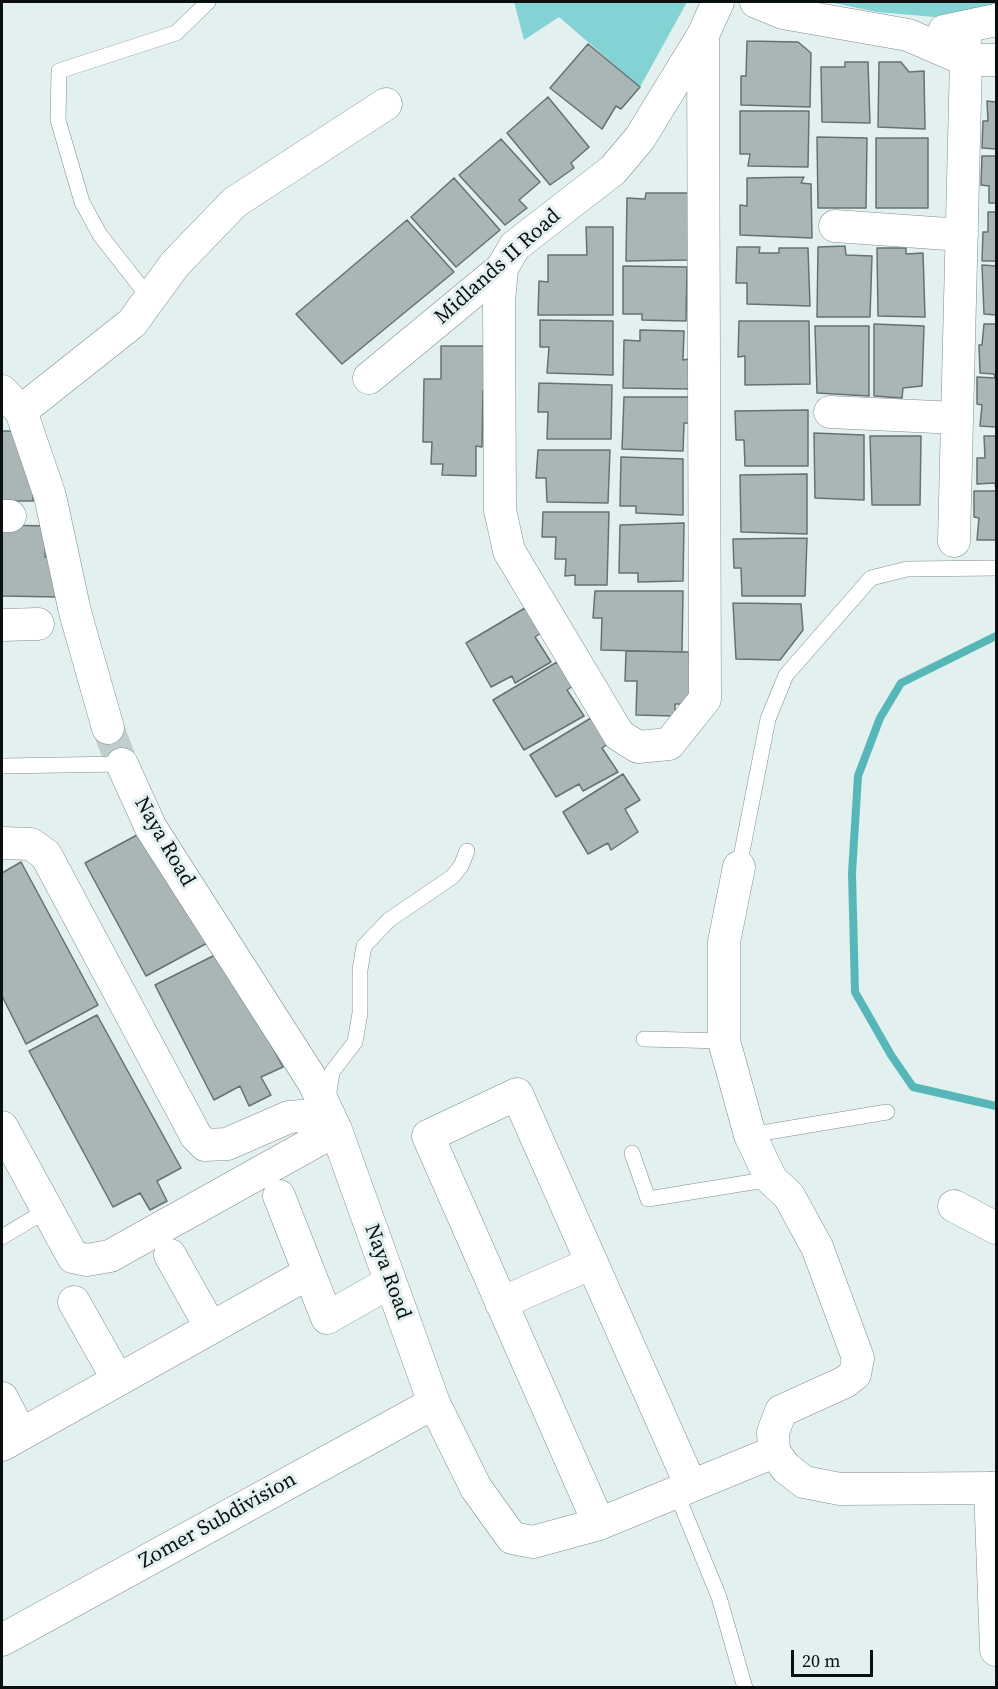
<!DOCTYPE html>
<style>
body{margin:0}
#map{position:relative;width:998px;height:1689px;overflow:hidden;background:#e3f0f0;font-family:"Source Serif 4",serif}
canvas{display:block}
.frame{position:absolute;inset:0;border:3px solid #0a0f0f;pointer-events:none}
.scale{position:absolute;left:791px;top:1650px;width:82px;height:27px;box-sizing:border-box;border:3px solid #0a0f0f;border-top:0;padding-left:8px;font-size:18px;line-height:21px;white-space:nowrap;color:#0a0f0f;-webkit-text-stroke:4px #e3f0f0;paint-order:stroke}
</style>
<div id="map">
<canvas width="998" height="1689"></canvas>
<div class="frame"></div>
<div class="scale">20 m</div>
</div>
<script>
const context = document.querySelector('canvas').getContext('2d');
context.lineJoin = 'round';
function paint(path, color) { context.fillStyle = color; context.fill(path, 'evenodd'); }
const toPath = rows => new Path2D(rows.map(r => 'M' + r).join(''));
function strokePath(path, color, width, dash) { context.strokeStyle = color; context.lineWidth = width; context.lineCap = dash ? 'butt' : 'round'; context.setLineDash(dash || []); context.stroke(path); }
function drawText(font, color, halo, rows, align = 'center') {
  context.font = font + ' "Source Serif 4",serif'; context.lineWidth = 6; context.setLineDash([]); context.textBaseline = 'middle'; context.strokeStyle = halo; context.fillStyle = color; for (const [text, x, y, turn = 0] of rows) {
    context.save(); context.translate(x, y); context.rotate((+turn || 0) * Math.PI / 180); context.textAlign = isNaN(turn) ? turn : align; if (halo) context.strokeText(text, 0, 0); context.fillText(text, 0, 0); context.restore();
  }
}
paint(toPath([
 [514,2,687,2,640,87,559,17,524,40],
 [829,2,996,2,996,6,983,11,935,17,877,12]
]), '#84d3d4');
strokePath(toPath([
 [996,636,901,683,880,718,858,776,852,873,855,992,891,1055,913,1087,996,1106]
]), '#57b7b8', 8);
const building = toPath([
 [747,41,798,42,811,53,810,107,741,105,741,76,746,76,747,41],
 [588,44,640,87,621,109,616,106,602,129,550,88,588,44],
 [845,62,868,62,870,123,822,122,821,67,845,67,845,62],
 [879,62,901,62,909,72,924,71,925,129,878,127,879,62],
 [548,97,589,147,571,163,574,168,550,185,507,133,548,97],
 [987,101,996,102,996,149,982,148,983,121,988,121,987,101],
 [740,111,809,111,808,167,748,166,750,154,740,154,740,111],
 [817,137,867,138,866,208,818,208,817,137],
 [876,138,928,138,928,208,876,208,876,138],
 [501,139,540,182,519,200,527,208,505,225,459,175,501,139],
 [982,156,996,156,996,203,989,203,989,186,981,185,982,156],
 [804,177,801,183,811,184,812,238,740,235,740,205,747,206,747,178,804,177],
 [454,178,500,230,456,267,411,217,454,178],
 [646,193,689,193,688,260,626,261,627,198,645,199,646,193],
 [988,212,996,212,996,261,982,261,983,232,988,232,988,212],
 [407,220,454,272,342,364,296,314,407,220],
 [586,227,613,227,613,315,538,315,539,281,548,282,548,255,587,255,586,227],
 [845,246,846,255,872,256,870,317,817,317,818,247,845,246],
 [737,247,760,247,759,253,779,253,779,248,808,248,810,306,747,304,747,283,736,283,737,247],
 [877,248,906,248,906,254,923,253,925,317,878,316,877,248],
 [982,265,996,266,996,315,984,314,982,265],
 [623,266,687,267,686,321,642,320,642,314,623,314,623,266],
 [540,320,613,321,613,375,547,373,549,347,540,347,540,320],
 [739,321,809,321,810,384,745,385,745,356,738,357,739,321],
 [874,324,924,326,922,386,903,388,902,398,874,396,874,324],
 [984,324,996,324,996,427,980,426,982,405,977,404,977,377,995,378,994,374,980,373,979,345,982,345,984,324],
 [815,326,869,326,869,396,817,393,815,326],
 [640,330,684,331,683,360,689,359,689,389,623,388,624,340,640,341,640,330],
 [441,346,487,346,487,390,483,391,482,447,476,446,476,476,442,475,443,464,431,464,432,442,423,442,424,379,441,379,441,346],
 [539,383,612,385,611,439,547,439,548,412,538,412,539,383],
 [624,397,690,397,691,423,684,423,683,451,622,449,624,397],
 [808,410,808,466,745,466,744,440,736,440,735,411,808,410],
 [2,431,21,431,33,459,33,501,2,501,2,431],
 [814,433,864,435,864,500,815,498,814,433],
 [870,436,921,436,920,505,872,505,870,436],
 [984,436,996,436,996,490,995,483,977,484,977,458,985,458,984,436],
 [538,450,610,450,608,503,547,502,546,478,536,478,538,450],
 [621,457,683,459,683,515,636,513,636,506,620,506,621,457],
 [807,474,807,534,741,532,740,475,807,474],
 [974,491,996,491,996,540,977,540,979,518,974,517,974,491],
 [543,512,609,512,607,585,575,585,575,575,565,576,566,559,555,559,556,537,542,537,543,512],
 [684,523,683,581,638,582,638,573,619,573,620,525,684,523],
 [2,525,46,526,45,557,60,557,59,597,2,596,2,525],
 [807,538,805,596,742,596,741,568,734,568,733,539,807,538],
 [595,591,683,591,682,652,601,650,602,618,593,618,595,591],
 [733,603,801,604,803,630,780,660,736,659,733,603],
 [525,608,541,633,535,637,551,662,515,683,512,676,491,687,466,643,525,608],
 [626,651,689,652,691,704,675,704,675,716,636,715,637,681,625,681,626,651],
 [557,662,573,686,567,690,584,716,524,750,493,700,557,662],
 [591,718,608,744,602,748,618,772,583,791,579,784,556,797,530,755,591,718],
 [623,774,640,800,625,809,638,832,611,850,608,843,588,854,563,812,623,774],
 [150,828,211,941,146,976,85,863,150,828],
 [21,862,98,1005,26,1044,2,996,2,873,21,862],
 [221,952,283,1067,261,1077,271,1095,249,1106,240,1086,214,1100,155,985,221,952],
 [97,1015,181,1168,157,1181,167,1201,150,1210,140,1193,113,1207,29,1051,97,1015]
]);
paint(building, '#aab6b6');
strokePath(building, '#667171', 1.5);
strokePath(toPath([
 [108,728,122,764]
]), '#c2cece', 32, [32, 16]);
const service = toPath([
 [151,300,100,235,82,202,58,120,59,71,176,33,208,2],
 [2,766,122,764],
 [739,867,768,719,786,675,871,578,907,569,996,568],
 [644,1039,724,1041],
 [328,1099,332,1072,355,1042,360,1013,360,970,364,946,389,920,452,877,461,866,467,851],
 [750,1135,887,1112],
 [632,1153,648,1199,771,1179],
 [2,1237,47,1210],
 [676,1492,719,1597,745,1688]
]);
const minor = toPath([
 [756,2,783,13,908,35,966,60,996,60],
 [944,31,996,20],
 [835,226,962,235],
 [502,268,499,301,500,510,509,551,619,735,638,747,669,744,705,699,703,35],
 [369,378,502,268,515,246,613,170,640,138,703,35,718,2],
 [2,391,21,411,50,496,75,612,108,728],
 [21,411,132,323,175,264,235,202,386,104],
 [830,412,957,418],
 [2,516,10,516],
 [954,541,966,60,964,29],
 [2,625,38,624],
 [122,764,151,828,314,1083,336,1130,434,1403,476,1488,512,1538,533,1542,599,1524,774,1452],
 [2,843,31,844,46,855,196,1136,205,1145,227,1144,289,1117,328,1114],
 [739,867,724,942,724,1041,750,1135,771,1179,789,1196,817,1247,858,1358,855,1374,845,1382,781,1411,773,1432,774,1452,786,1468,804,1482,840,1489,996,1488],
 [2,1127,73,1257,87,1260,110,1256,336,1130],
 [279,1196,327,1318,390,1282],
 [954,1206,996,1228],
 [170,1255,211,1328],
 [74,1302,118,1380],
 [501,1303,592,1263],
 [2,1398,21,1434],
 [2,1445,309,1273],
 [990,1488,996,1650],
 [599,1524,428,1136,517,1094,691,1486],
 [2,1640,434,1403]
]);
strokePath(service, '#818d8d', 16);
strokePath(minor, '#818d8d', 33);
strokePath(service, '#fff', 15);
strokePath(minor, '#fff', 32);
drawText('21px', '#0a0f0f', '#e3f0f0', [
 ["Midlands II Road",498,267,-42],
 ["Naya Road",164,842,60],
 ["Naya Road",387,1272,70],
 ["Zomer Subdivision",218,1521,-29]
]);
</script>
